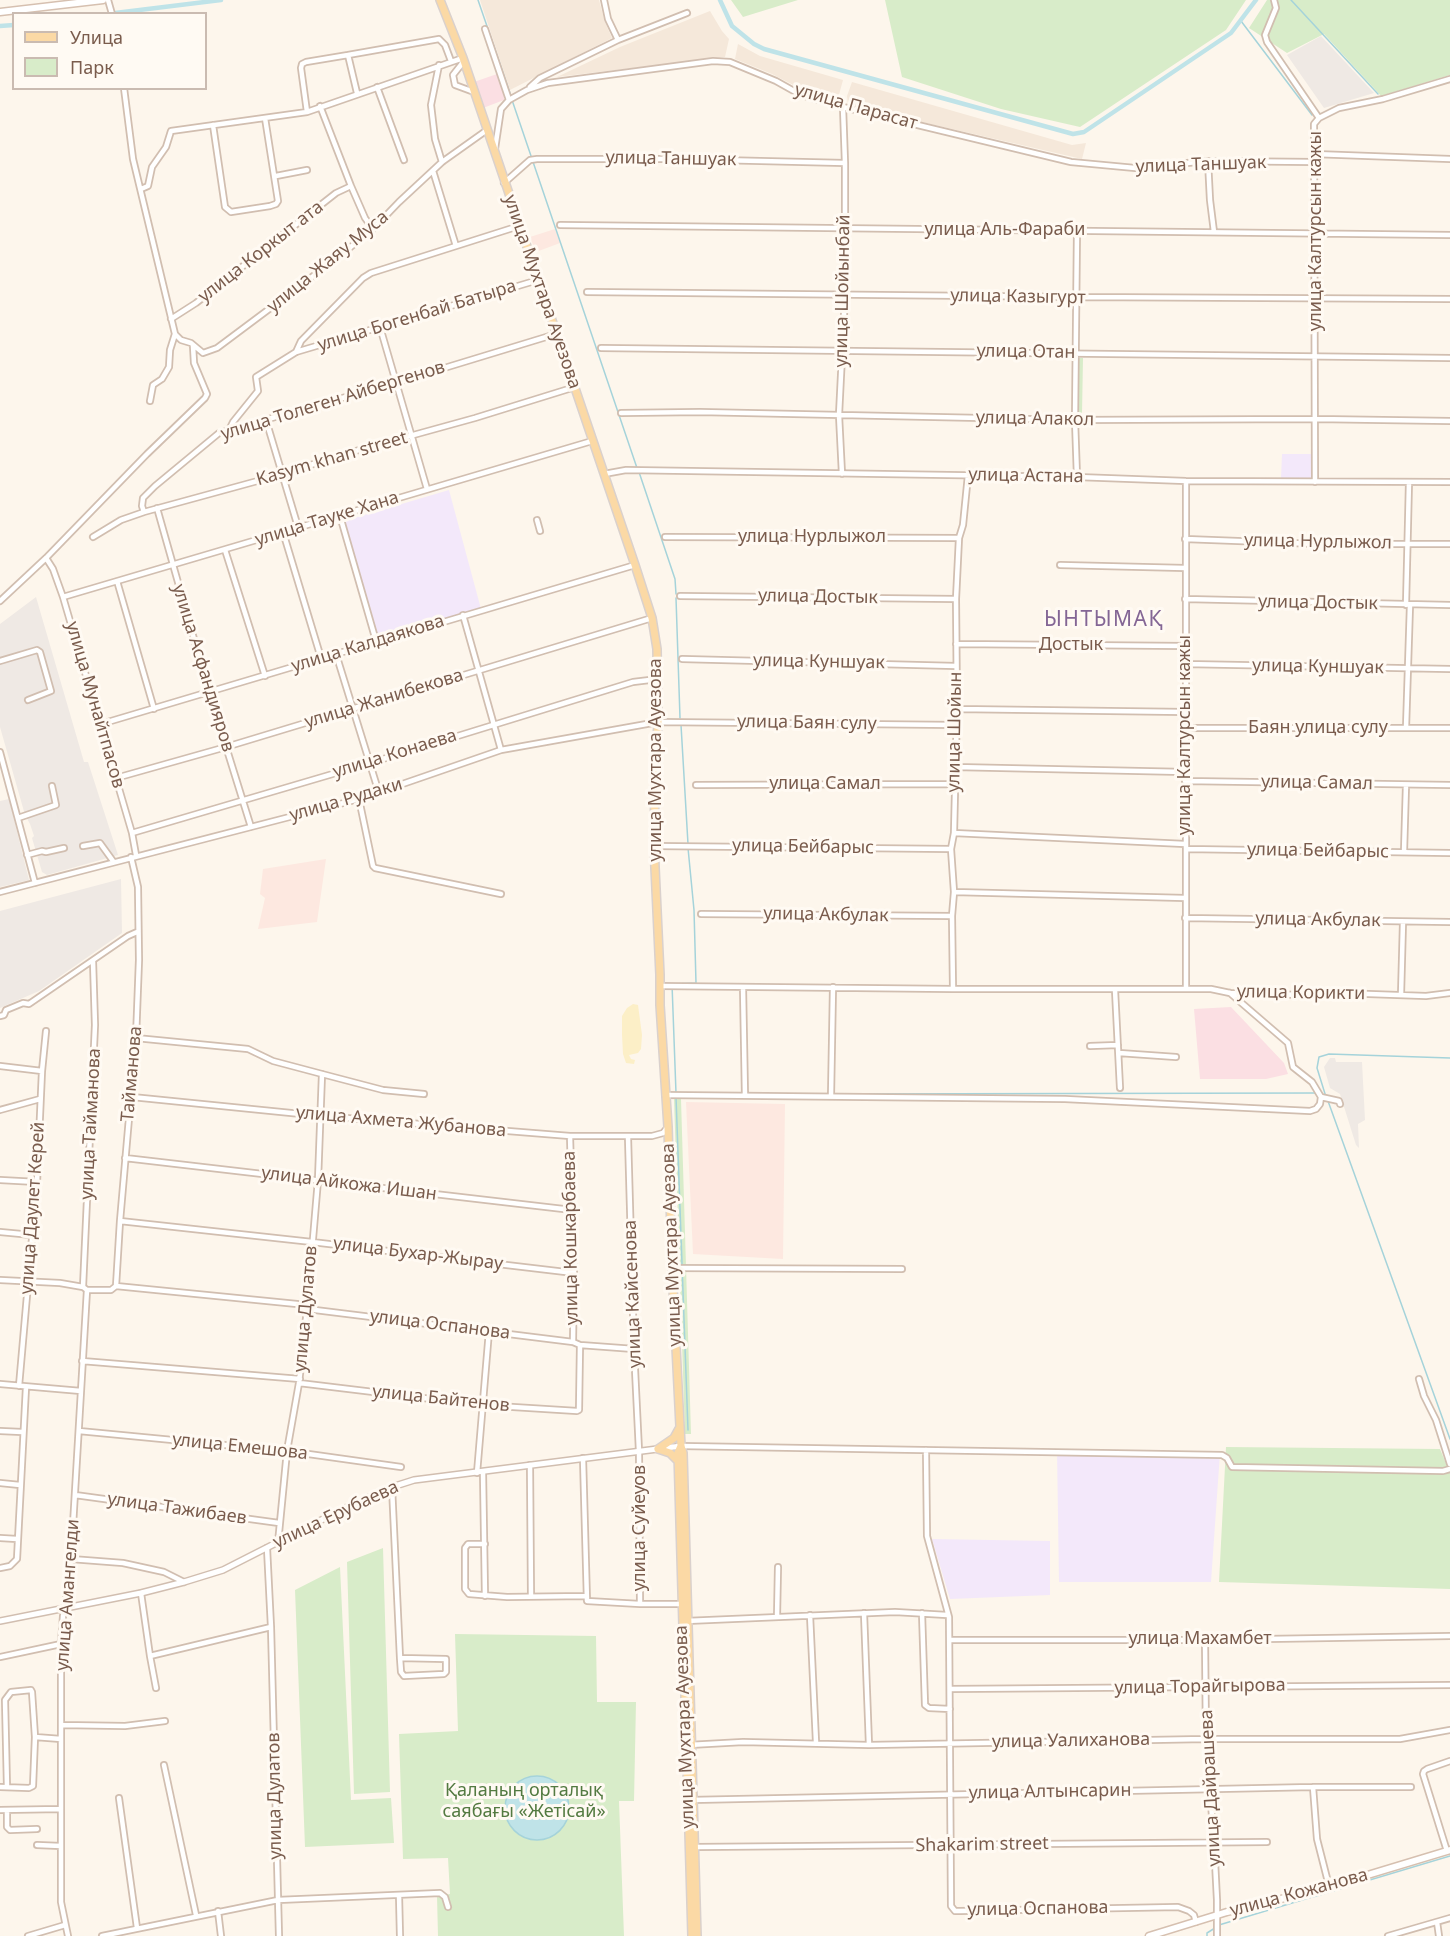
<!DOCTYPE html>
<meta charset="utf-8">
<style>
body{margin:0}
#map{position:relative;width:1450px;height:1936px;overflow:hidden;background:#fdf6ec;font-family:"Noto Sans",sans-serif}
canvas{display:block}
.legend{position:absolute;left:12px;top:12px;width:195px;height:78px;box-sizing:border-box;background:#fffaf3;border:2px solid #cabbb1;margin:0;padding:8px 10px;list-style:none;font-size:18px;color:#7a5c4d}
.legend li{display:flex;align-items:center;gap:12px;height:30px}
.legend b{width:30px;border:2px solid #cabbb1}
</style>
<div id="map">
<canvas width="1450" height="1936"></canvas>
<ul class="legend">
<li><b style="height:8px;background:#fbd9a5"></b>Улица</li>
<li><b style="height:16px;background:#d8ecc9"></b>Парк</li>
</ul>
</div>
<script>
const context = document.querySelector('canvas').getContext('2d');
context.lineJoin = 'round';
function paint(path, color) { context.fillStyle = color; context.fill(path, 'evenodd'); }
const toPath = rows => new Path2D(rows.map(r => 'M' + r).join(''));
function strokePath(path, color, width, dash) { context.strokeStyle = color; context.lineWidth = width; context.lineCap = dash ? 'butt' : 'round'; context.setLineDash(dash || []); context.stroke(path); }
function drawText(font, color, halo, rows, align = 'center') {
  context.font = font + ' "Noto Sans",sans-serif'; context.lineWidth = 6; context.setLineDash([]); context.textBaseline = 'middle'; context.strokeStyle = halo; context.fillStyle = color; for (const [text, x, y, turn = 0] of rows) {
    context.save(); context.translate(x, y); context.rotate((+turn || 0) * Math.PI / 180); context.textAlign = isNaN(turn) ? turn : align; if (halo) context.strokeText(text, 0, 0); context.fillText(text, 0, 0); context.restore();
  }
}
paint(toPath([
 [480,0,599,0,605,22,612,38,510,90],
 [710,11,722,31,729,39,725,57,557,77,620,47],
 [738,44,760,56,843,80,837,102,801,89,772,74,735,59],
 [852,82,1072,145,1086,143,1082,159,848,105,847,96]
]), '#f5e8da');
paint(toPath([
 [555,229,560,243,536,252,530,237],
 [326,859,317,922,258,929,265,898,260,894,263,869],
 [686,1102,785,1104,783,1259,693,1254]
]), '#fde8e0');
paint(toPath([
 [1321,36,1374,93,1324,108,1287,55],
 [36,597,84,762,88,762,118,855,47,875,42,872,32,838,34,836,30,824,25,815,0,727,0,624],
 [9,799,29,880,0,887,0,801],
 [121,879,122,933,39,991,0,1008,0,911],
 [1330,1058,1335,1058,1336,1062,1362,1062,1365,1120,1358,1124,1359,1148,1356,1145,1340,1094,1330,1088,1324,1067]
]), '#efe9e4');
paint(toPath([
 [1282,454,1313,454,1312,478,1281,478],
 [449,490,481,609,377,639,344,521],
 [1057,1450,1220,1453,1211,1582,1059,1582],
 [932,1539,1050,1541,1050,1595,950,1599]
]), '#f3e8fa');
paint(toPath([
 [497,74,504,93,504,100,483,108,474,82],
 [1231,1007,1284,1063,1288,1074,1266,1079,1200,1079,1194,1009]
]), '#fbdfe3');
paint(toPath([
 [731,0,798,0,743,17],
 [885,0,1246,0,1226,30,1080,127,1001,109,902,77],
 [1267,0,1450,0,1450,75,1381,96,1324,34,1287,53,1249,28],
 [1074,358,1083,358,1082,414,1073,414],
 [674,1099,681,1099,691,1434,685,1434],
 [1226,1447,1440,1449,1450,1473,1450,1589,1219,1582],
 [383,1548,390,1792,354,1794,347,1562],
 [340,1567,351,1800,391,1798,394,1843,305,1847,295,1590],
 [455,1634,596,1636,597,1702,636,1702,634,1801,619,1801,624,1936,438,1936,437,1896,450,1894,448,1858,403,1859,399,1734,458,1731]
]), '#d8ecc9');
paint(toPath([
 [633,1004,638,1005,642,1035,641,1049,638,1053,629,1055,631,1059,635,1060,634,1064,626,1063,623,1054,622,1035,622,1016,627,1008]
]), '#fcefc7');
const water = toPath([
 '505 1808a32 32 0 1 1 64 0a32 32 0 1 1-64 0Z'
]);
paint(water, '#bfe3e8');
strokePath(water, '#a5d3da', 1.5);
strokePath(toPath([
 [478,0,511,96],
 [1291,0,1378,94],
 [1241,21,1312,115],
 [512,100,637,468],
 [639,472,675,579,676,594],
 [676,598,680,718],
 [681,725,688,844],
 [676,1093,672,984,696,983,694,910,688,848],
 [803,1094,830,1094],
 [834,1094,1315,1093],
 [676,1097,688,1430],
 [1326,1097,1317,1068,1319,1057,1329,1054,1450,1058],
 [1328,1101,1450,1439],
 [1313,1897,1450,1856],
 [1219,1925,1312,1897],
 [1207,1936,1207,1933,1215,1928]
]), '#a5d3da', 1.5);
strokePath(toPath([
 [720,0,732,26,754,44,764,49,1073,134,1084,132,1231,33,1256,0],
 [115,13,221,0],
 [0,26,14,25]
]), '#bfe3e8', 4.5);
const minor = toPath([
 [108,0,112,14],
 [604,0,608,19,618,40],
 [1274,0,1276,8,1265,35,1267,42,1319,118],
 [485,29,509,100],
 [464,61,453,75,455,85,474,92],
 [439,65,431,105,435,139,442,162],
 [377,87,404,160],
 [530,87,540,78,618,40,687,13],
 [124,88,133,159,175,334,181,340,191,343,203,353,217,348,332,262,373,229,399,202,442,162,487,130],
 [357,93,348,55,439,39,445,45,451,61],
 [320,106,351,186,365,218,373,229],
 [307,112,301,68,302,64,306,62,348,55],
 [213,125,225,207,231,212,270,206,276,204,278,201,265,118],
 [495,149,501,109,509,100,527,90,548,83,713,61,730,62,776,81,801,95,843,107,1071,162,1135,168,1208,161,1314,162],
 [1314,154,1450,159],
 [1208,161,1210,200,1214,232],
 [433,171,456,246],
 [276,176,307,170],
 [504,183,530,160,537,159,676,159,845,163],
 [141,189,148,186,152,167,166,147,171,131,307,112,463,58],
 [560,225,1450,235],
 [587,292,1077,297,1450,299],
 [171,319,196,303,336,193,351,186],
 [380,327,427,489],
 [601,348,1450,358],
 [296,352,301,341,363,278,371,273,519,226],
 [150,401,153,385,162,379,169,367,170,350,175,334],
 [621,413,700,412,1075,420,1316,419,1450,421],
 [266,420,298,527],
 [229,430,233,422,258,391,256,377,296,352,538,280],
 [604,474,626,470,1077,477,1186,481,1450,482],
 [842,474,839,415,845,295,845,163,843,107],
 [1077,477,1075,420,1077,231],
 [1315,482,1314,124,1319,118,1339,108,1383,99,1450,79],
 [157,508,209,692,251,827],
 [144,512,142,506,143,498,155,486,219,433,395,383,556,334],
 [340,516,376,641],
 [537,520,540,531],
 [283,532,321,658],
 [93,537,121,520,144,512,283,474,341,455,475,418,575,387],
 [665,537,959,538],
 [1185,539,1317,544,1450,544],
 [225,550,265,676],
 [46,558,53,569,63,597,132,833,136,855],
 [1060,565,1185,568],
 [117,581,154,709],
 [680,596,956,599],
 [63,597,592,441],
 [1185,599,1450,605],
 [0,601,46,558,147,454,205,398,207,394,194,363,193,346],
 [1406,605,1409,482],
 [463,615,501,750],
 [956,644,1185,646],
 [336,654,379,793],
 [682,659,956,666],
 [0,661,37,650,40,652,51,691,28,700],
 [1185,664,1450,669],
 [957,709,1185,712],
 [101,724,635,565],
 [1185,728,1450,728],
 [1406,728,1410,605],
 [0,752,35,883],
 [955,767,1185,772],
 [116,778,226,747,652,618],
 [1185,781,1450,785],
 [696,785,955,784],
 [359,799,373,866,375,868,501,894],
 [18,818,56,805,52,786],
 [132,833,370,763,633,682,658,679],
 [954,833,1185,844],
 [83,846,100,843,113,861],
 [654,846,951,849],
 [1186,849,1450,853],
 [1404,852,1406,785],
 [27,855,42,851,46,852,64,848],
 [0,892,359,799,501,750,658,722,956,725],
 [954,892,1185,898],
 [701,914,952,916],
 [1185,918,1450,922],
 [660,986,953,989,1211,989,1230,993,1248,994,1312,995,1340,993,1426,996,1450,993],
 [743,987,745,1096],
 [953,989,952,916,954,892,951,849,954,833,957,709,956,599,959,538,963,525,968,475],
 [1186,989,1186,481],
 [1115,990,1120,1088],
 [1230,993,1288,1043,1293,1067,1312,1082,1321,1097,1339,1101,1340,1104],
 [1401,995,1403,922],
 [0,1016,4,1015,6,1010,23,1003,29,1004,128,936,137,932],
 [136,1038,248,1049,273,1061,322,1074,383,1090,424,1094],
 [1090,1046,1118,1045],
 [1119,1053,1176,1057],
 [0,1066,42,1071],
 [665,1095,1065,1099,1310,1111,1316,1109,1320,1104,1321,1097],
 [831,1096,833,987],
 [132,1097,321,1116,570,1136,652,1136,663,1133,668,1127],
 [0,1110,40,1099],
 [628,1137,634,1349,639,1451,640,1604],
 [125,1158,572,1210],
 [0,1180,37,1182],
 [120,1221,312,1242,574,1273],
 [0,1232,32,1235],
 [672,1268,902,1269],
 [0,1280,60,1283,83,1287,87,1290,111,1290,116,1286,120,1221,136,1038,139,960,138,887,131,857],
 [116,1286,307,1305],
 [83,1287,95,1025,93,961],
 [307,1309,573,1342],
 [580,1345,634,1349],
 [82,1361,300,1379],
 [1419,1379,1424,1396,1436,1420,1450,1464],
 [299,1383,481,1405,577,1411,579,1410,580,1345,573,1342,574,1273,570,1136],
 [0,1384,81,1391],
 [19,1386,37,1182,42,1071,46,1031],
 [0,1431,22,1432],
 [79,1431,287,1451,401,1467],
 [681,1446,1222,1455,1227,1458,1232,1467,1443,1471,1450,1469],
 [926,1450,927,1536,949,1617,951,1906,955,1911,960,1911,1178,1907,1189,1911,1194,1915,1196,1922],
 [583,1458,587,1601,640,1604,684,1604],
 [530,1465,531,1596],
 [483,1472,485,1596],
 [477,1473,489,1331],
 [0,1483,20,1485],
 [392,1487,400,1658,446,1659,446,1672,444,1674,404,1676,401,1672,400,1658],
 [75,1495,279,1523],
 [0,1538,17,1539],
 [278,1543,287,1451,299,1383,307,1309,318,1180,322,1074],
 [485,1544,468,1544,465,1548,465,1589,469,1594,507,1597,586,1596],
 [267,1548,271,1627,279,1936],
 [71,1559,123,1563,164,1572,184,1582],
 [0,1568,10,1566,17,1559,26,1387],
 [141,1593,150,1656,271,1627],
 [864,1613,869,1745],
 [922,1613,925,1705,929,1708,950,1709],
 [810,1615,816,1742],
 [777,1617,778,1567],
 [686,1621,895,1612,947,1615],
 [950,1640,1205,1640,1450,1636],
 [1205,1640,1206,1739,1214,1842,1217,1900,1217,1936],
 [150,1656,156,1688],
 [0,1657,61,1644],
 [950,1689,1450,1685],
 [61,1725,125,1726,165,1721],
 [35,1737,61,1739],
 [689,1745,743,1742,869,1745,1206,1739,1400,1739,1450,1730],
 [164,1765,196,1915],
 [0,1787,29,1788,33,1786,35,1737,32,1692,31,1690,11,1692,5,1700,7,1787],
 [1313,1787,1317,1839,1329,1886],
 [119,1798,137,1928],
 [691,1800,1313,1787,1411,1787],
 [0,1810,61,1809],
 [7,1810,7,1827,10,1830,37,1829],
 [37,1845,61,1846],
 [696,1847,1267,1842],
 [1447,1851,1423,1774,1424,1771,1427,1769,1450,1761],
 [399,1895,400,1936],
 [218,1911,221,1936],
 [1437,1922,1439,1936],
 [28,1936,65,1925],
 [68,1936,61,1902,61,1644,63,1616,65,1608,71,1559,87,1290],
 [102,1936,278,1900,440,1893,445,1897,448,1907],
 [1388,1936,1450,1918]
]);
const tertiary = toPath([
 [0,1621,141,1593,184,1582,223,1570,339,1511,392,1487,414,1480,681,1446]
]);
const secondary = toPath([
 [0,12,103,0],
 [1149,1936,1227,1912,1318,1890,1450,1850]
]);
const primary = toPath([
 [440,0,463,58,635,565,652,618,657,649,658,722,655,783,654,846,660,975,660,1005,668,1127,672,1268,681,1446,683,1453,697,1936],
 [681,1446,678,1453,692,1936],
 [658,1449,674,1438,679,1429],
 [658,1449,670,1453,678,1461]
]);
strokePath(minor, '#d1beb0', 8);
strokePath(tertiary, '#d1beb0', 8);
strokePath(secondary, '#d6c0b0', 9);
strokePath(primary, '#dad1cd', 10);
strokePath(minor, '#fff', 4.5);
strokePath(tertiary, '#fff', 5);
strokePath(secondary, '#fff', 6);
strokePath(primary, '#fbd9a5', 7);
drawText('18px', '#7a5c4d', '#fffaf3', [
 ["улица Парасат",856,107,16],
 ["улица Таншуак",671,159,1],
 ["улица Таншуак",1201,165,-2],
 ["улица Аль-Фараби",1005,230],
 ["улица Калтурсын кажы",1316,231,-90],
 ["улица Коркыт ата",261,252,-38],
 ["улица Жаяу Муса",328,262,-39],
 ["улица Шойынбай",843,291,-89],
 ["улица Мухтара Ауезова",542,292,71],
 ["улица Казыгурт",1018,297,1],
 ["улица Богенбай Батыра",417,316,-17],
 ["улица Отан",1026,352,1],
 ["улица Толеген Айбергенов",333,401,-17],
 ["улица Алакол",1035,419,1],
 ["Kasym khan street",332,459,-16],
 ["улица Астана",1026,476,1],
 ["улица Тауке Хана",327,519,-17],
 ["улица Нурлыжол",812,537],
 ["улица Нурлыжол",1318,542,1],
 ["улица Достык",818,597,1],
 ["улица Достык",1318,603,1],
 ["улица Калдаякова",368,644,-17],
 ["Достык",1071,645],
 ["улица Куншуак",819,662,1],
 ["улица Куншуак",1318,667,1],
 ["улица Асфандияров",203,668,73],
 ["улица Жанибекова",384,699,-17],
 ["улица Мунайтпасов",95,705,74],
 ["улица Баян сулу",807,723,1],
 ["Баян улица сулу",1318,728],
 ["улица Шойын",955,732,-89],
 ["улица Калтурсын кажы",1185,735,-90],
 ["улица Конаева",395,754,-17],
 ["улица Мухтара Ауезова",656,760,-90],
 ["улица Самал",1317,783,1],
 ["улица Самал",825,784],
 ["улица Рудаки",346,800,-16],
 ["улица Бейбарыс",803,847,1],
 ["улица Бейбарыс",1318,851,1],
 ["улица Акбулак",826,915,1],
 ["улица Акбулак",1318,920,1],
 ["улица Корикти",1301,993,1],
 ["Тайманова",132,1074,-85],
 ["улица Ахмета Жубанова",401,1122,5],
 ["улица Тайманова",91,1124,-87],
 ["улица Айкожа Ишан",349,1184,7],
 ["улица Даулет Керей",33,1208,-86],
 ["улица Кошкарбаева",571,1238,-91],
 ["улица Мухтара Ауезова",672,1245,-92],
 ["улица Бухар-Жырау",418,1254,7],
 ["улица Кайсенова",633,1294,-92],
 ["улица Дулатов",306,1309,-85],
 ["улица Оспанова",440,1325,7],
 ["улица Байтенов",441,1399,6],
 ["улица Емешова",240,1447,6],
 ["улица Тажибаев",177,1509,8],
 ["улица Ерубаева",336,1515,-25],
 ["улица Суйеуов",640,1528,-90],
 ["улица Амангелди",68,1595,-86],
 ["улица Махамбет",1200,1639],
 ["улица Торайгырова",1200,1687,-1],
 ["улица Мухтара Ауезова",685,1727,-92],
 ["улица Уалиханова",1071,1741,-1],
 ["улица Дайрашева",1211,1788,-93],
 ["улица Алтынсарин",1050,1792,-1],
 ["улица Дулатов",275,1796,-91],
 ["Shakarim street",982,1845,-1],
 ["улица Кожанова",1299,1893,-15],
 ["улица Оспанова",1038,1909,-1]
]);
drawText('18px', '#537a41', '#fffaf3', [
 ["Қаланың орталық",524,1791],
 ["саябағы «Жетісай»",524,1812]
]);
context.letterSpacing = '1.5px';
drawText('21px', '#846695', '#fffaf3', [
 ["ЫНТЫМАҚ",1104,620]
]);
context.letterSpacing = '0px';
</script>
